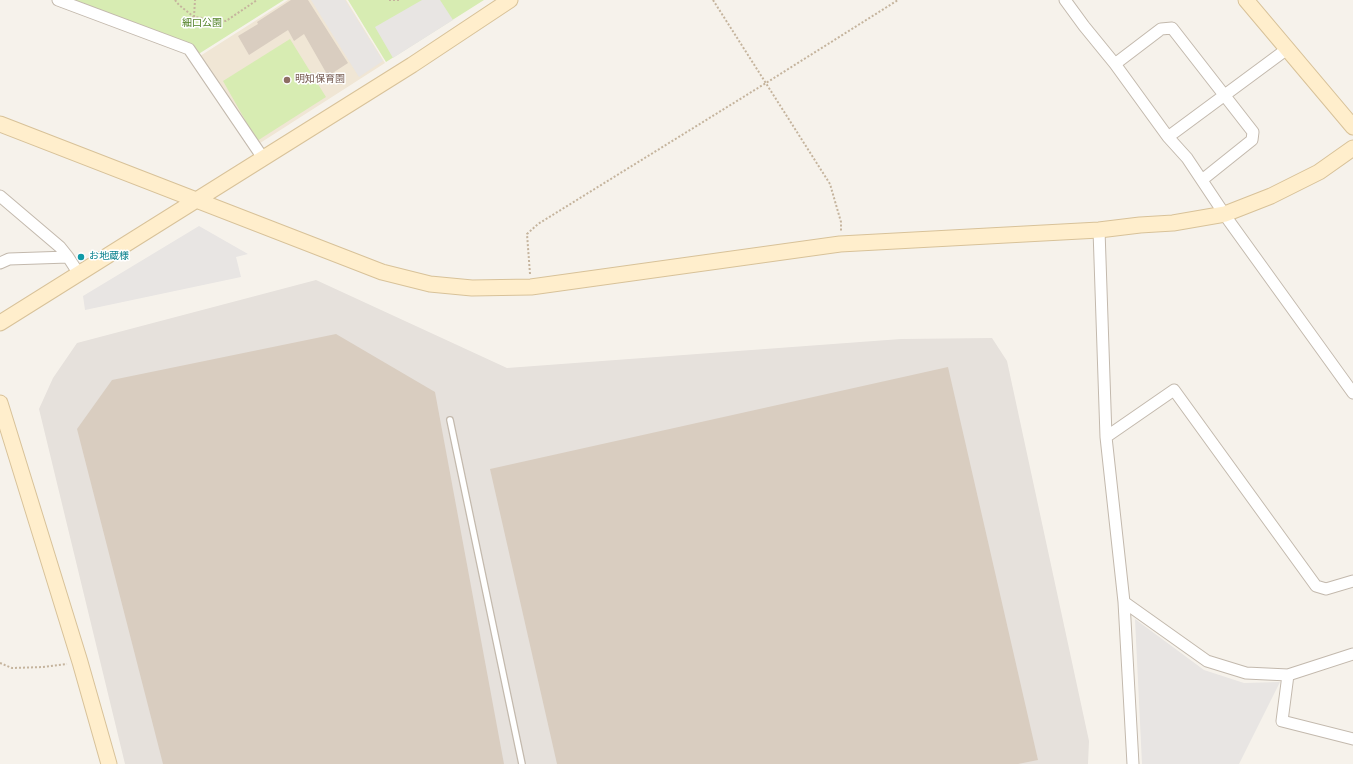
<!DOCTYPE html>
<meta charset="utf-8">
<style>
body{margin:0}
canvas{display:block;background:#f6f2eb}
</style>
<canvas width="1353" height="764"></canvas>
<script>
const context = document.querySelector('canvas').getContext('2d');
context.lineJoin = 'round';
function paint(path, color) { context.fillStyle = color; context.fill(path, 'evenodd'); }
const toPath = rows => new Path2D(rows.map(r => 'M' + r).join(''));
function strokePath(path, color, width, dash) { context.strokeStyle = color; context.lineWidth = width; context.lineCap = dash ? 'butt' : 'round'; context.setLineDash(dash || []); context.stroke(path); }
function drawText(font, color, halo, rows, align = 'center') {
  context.font = font + ' "Nunito Sans","Noto Sans JP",sans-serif'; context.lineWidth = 3; context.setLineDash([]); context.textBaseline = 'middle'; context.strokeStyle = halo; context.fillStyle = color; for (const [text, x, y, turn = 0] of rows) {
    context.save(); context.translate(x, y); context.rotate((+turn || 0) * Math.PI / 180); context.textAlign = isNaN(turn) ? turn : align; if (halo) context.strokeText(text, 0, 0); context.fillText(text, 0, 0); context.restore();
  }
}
paint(toPath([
 [316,280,507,368,901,339,992,338,1007,361,1089,741,1088,764,125,764,39,409,53,378,77,343]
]), '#e6e1dc');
paint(toPath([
 [288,0,346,0,385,63,257,145,200,56]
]), '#f0e6d5');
paint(toPath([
 [72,0,284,0,197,55],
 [348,0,484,0,386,62],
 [290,39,326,97,257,141,223,81]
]), '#d7ecb2');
paint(toPath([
 [311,0,345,0,383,61,359,77],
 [422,0,440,0,453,20,393,58,375,27],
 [199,226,248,254,236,257,241,277,85,310,83,296],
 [1135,619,1204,670,1244,683,1280,682,1239,764,1142,764]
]), '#e8e5e3');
paint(toPath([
 [291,0,308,0,348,63,328,76,304,34,294,41,288,30,249,55,238,36,258,24,257,22],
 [336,334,435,392,504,764,163,764,77,429,112,380],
 [948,367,1038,760,1018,764,557,764,490,469]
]), '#d9cdc0');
const lane = toPath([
 [450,420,522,764]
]);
const street = toPath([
 [58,0,189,49,263,158],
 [1065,0,1084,26,1115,64,1168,137,1187,158,1229,221,1353,393],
 [1115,64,1161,29,1172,28,1253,132,1252,140,1202,180],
 [1168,137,1287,49],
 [0,196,60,247,68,257,79,274],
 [1099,230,1106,437,1124,602,1133,764],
 [0,263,9,259,68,257],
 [1106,437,1174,390,1316,586,1326,589,1353,581],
 [1124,602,1207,661,1246,673,1288,675,1353,654],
 [1288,675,1282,721,1353,739]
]);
const secondary = toPath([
 [1246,0,1353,127],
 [0,124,382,272,430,284,472,288,531,287,840,244,1099,230,1140,225,1173,223,1225,214,1271,196,1319,172,1353,148],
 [0,323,412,65,510,0],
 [0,403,80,662,109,764]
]);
strokePath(lane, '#c3b9ad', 8);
strokePath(street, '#c3b9ad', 13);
strokePath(secondary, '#d8c299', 17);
strokePath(toPath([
 [175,0,179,5,194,17,226,21,257,0],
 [389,0,399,0],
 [713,0,830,184,841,222,841,231],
 [194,17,195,0],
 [530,274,527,234,538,224,766,83,898,0],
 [0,663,12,668,43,667,67,664]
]), '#c5b49d', 2, [2, 2]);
strokePath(lane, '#fff', 5.5);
strokePath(street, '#fff', 11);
strokePath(secondary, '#fec', 15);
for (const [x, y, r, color] of [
 [287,80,4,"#8d6e63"],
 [81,257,4,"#0f9aa8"]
]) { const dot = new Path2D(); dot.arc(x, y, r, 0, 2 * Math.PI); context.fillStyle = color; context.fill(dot); strokePath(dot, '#fff', 1.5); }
drawText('10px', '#518226', '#fff', [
 ["細口公園",202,24]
]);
drawText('10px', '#785e54', '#fff', [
 ["明知保育園",295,80]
], 'left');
drawText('10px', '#0d838f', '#fff', [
 ["お地蔵様",89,257]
], 'left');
</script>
